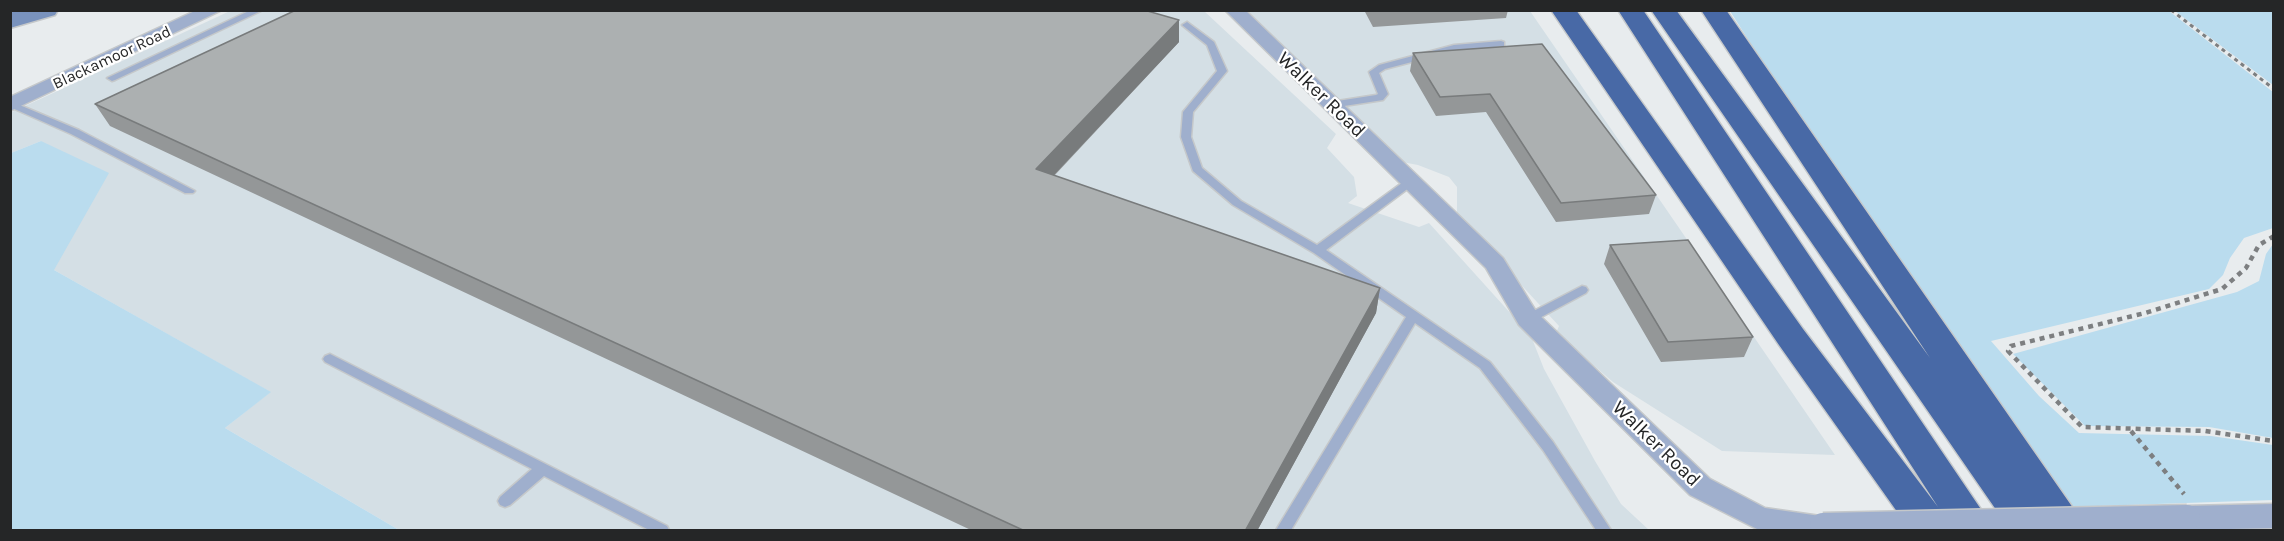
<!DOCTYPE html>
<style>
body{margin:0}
#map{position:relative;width:2284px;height:541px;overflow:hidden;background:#e8ecee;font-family:Karla,sans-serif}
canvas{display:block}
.frame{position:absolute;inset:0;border:12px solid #252627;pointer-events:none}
</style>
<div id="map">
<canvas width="2284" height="541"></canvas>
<div class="frame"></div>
</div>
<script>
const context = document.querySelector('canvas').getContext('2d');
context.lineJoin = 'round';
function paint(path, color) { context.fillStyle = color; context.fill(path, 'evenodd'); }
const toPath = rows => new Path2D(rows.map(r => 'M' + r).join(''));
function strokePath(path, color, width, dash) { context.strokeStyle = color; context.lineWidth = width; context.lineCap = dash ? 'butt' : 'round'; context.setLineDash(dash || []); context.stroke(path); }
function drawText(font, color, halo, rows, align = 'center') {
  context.font = font + ' Karla,sans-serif'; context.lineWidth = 4.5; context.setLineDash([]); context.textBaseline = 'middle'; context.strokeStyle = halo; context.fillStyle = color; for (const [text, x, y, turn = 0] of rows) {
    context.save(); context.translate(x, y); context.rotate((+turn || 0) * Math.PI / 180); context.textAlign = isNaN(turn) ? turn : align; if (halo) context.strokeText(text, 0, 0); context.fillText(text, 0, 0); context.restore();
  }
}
paint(toPath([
 [230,11,1204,11,1336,134,1327,148,1354,177,1357,196,1348,203,1419,227,1429,223,1531,336,1544,369,1595,461,1621,504,1649,530,399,530,225,428,270,392,54,270,41,141,11,153,10,113],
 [1248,11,1530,11,1835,455,1722,451,1613,382,1556,333,1559,326,1457,215,1457,187,1449,177,1418,165,1402,162]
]), '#d4dfe5');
paint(toPath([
 [1730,11,2169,11,2273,92,2273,228,2244,238,2230,258,2223,275,2209,289,1991,341,2039,396,2079,433,2211,436,2273,445,2273,500,2068,507,1772,77],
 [2175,11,2273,11,2273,85],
 [41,141,109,173,54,270,271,392,225,428,399,530,11,530,11,153],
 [2273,244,2273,438,2209,427,2085,426,2013,354,2237,292,2259,281,2266,254]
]), '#badcee');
const service = toPath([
 [251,10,263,10,115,80,112,81,107,78,251,10],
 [1187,22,1214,42,1227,71,1193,112,1191,137,1202,168,1241,201,1317,245,1406,180,1414,180,1415,182,1414,184,1326,250,1490,362,1553,442,1611,530,1596,530,1543,450,1480,368,1415,323,1291,530,1276,530,1406,317,1314,253,1233,205,1193,171,1181,137,1183,112,1217,71,1207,45,1182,25,1187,22],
 [1501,41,1504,42,1504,46,1454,51,1385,69,1379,73,1388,94,1383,100,1331,108,1326,105,1331,102,1376,95,1378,94,1369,72,1379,65,1454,45,1501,41],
 [10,101,79,130,195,191,193,193,185,193,71,134,10,107,10,101],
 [1582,286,1586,287,1588,290,1586,293,1532,322,1524,322,1522,319,1524,316,1582,286],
 [330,354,667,526,669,530,649,530,544,476,510,505,505,507,500,505,498,501,500,497,532,469,325,362,323,359,325,356,330,354]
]);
const minor = toPath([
 [197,10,222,10,10,111,10,97,197,10],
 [1225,10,1245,10,1503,258,1537,313,1710,479,1765,508,1834,518,1838,526,1836,530,1759,530,1690,495,1519,325,1486,268,1225,10],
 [2274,504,2274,528,2187,530,2177,526,2172,518,2177,510,2187,506,2274,504]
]);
const secondary = toPath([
 [18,10,58,10,55,15,10,28,10,13,18,10]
]);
const motorway = toPath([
 [1551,10,1576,10,1803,329,1938,507,1618,10,1643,10,1995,530,1953,530,1951,528,1952,530,1910,530,1779,345,1551,10],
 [1651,10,1676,10,1930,358,1701,10,1726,10,2080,518,2085,530,2010,530,1651,10]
]);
strokePath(service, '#c5c8ca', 3);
strokePath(minor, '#c5c8ca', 3);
strokePath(secondary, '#c5c8ca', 3);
strokePath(motorway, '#c5c8ca', 3);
strokePath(toPath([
 [2171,10,2274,89]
]), '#7d7f81', 3, [4, 4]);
strokePath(toPath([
 [2274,236,2259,245,2246,268,2222,289,2145,313,2011,346,2008,351,2082,427,2205,431,2274,441],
 [2131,431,2184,494]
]), '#7d7f81', 4.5, [5, 5]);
paint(service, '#9fafcd');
paint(minor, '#9fafcd');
paint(secondary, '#7992bd');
paint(motorway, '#4869a6');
const minorBridge = toPath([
 [1823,526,2187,518]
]);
strokePath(minorBridge, '#c5c8ca', 29, []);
strokePath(minorBridge, '#9fafcd', 26);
paint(toPath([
 [1364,10,1508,10,1506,18,1373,27],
 [1179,20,1179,42,1054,176,1380,288,1376,313,1257,531,973,531,110,126,95,104],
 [1542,44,1656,195,1649,214,1556,222,1486,112,1436,116,1410,71,1413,53],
 [1610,245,1753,337,1744,357,1661,362,1604,264]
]), '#949798');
paint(toPath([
 [1179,20,1179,42,1037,193,1036,169],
 [1380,288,1376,313,1257,531,1245,531]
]), '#787b7c');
const building = toPath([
 [296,10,1144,10,1179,20,1036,169,1380,288,1245,531,1025,531,95,104,296,10],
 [1542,44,1656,195,1561,203,1490,94,1440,97,1413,53,1542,44],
 [1688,240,1753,337,1668,342,1610,245,1688,240]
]);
paint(building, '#acb0b1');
strokePath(building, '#787b7c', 1.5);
drawText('16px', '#252627', '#fff', [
 ["Blackamoor Road",112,58,-25]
]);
drawText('20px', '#252627', '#fff', [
 ["Walker Road",1321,95,44],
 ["Walker Road",1656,444,44]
]);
</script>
